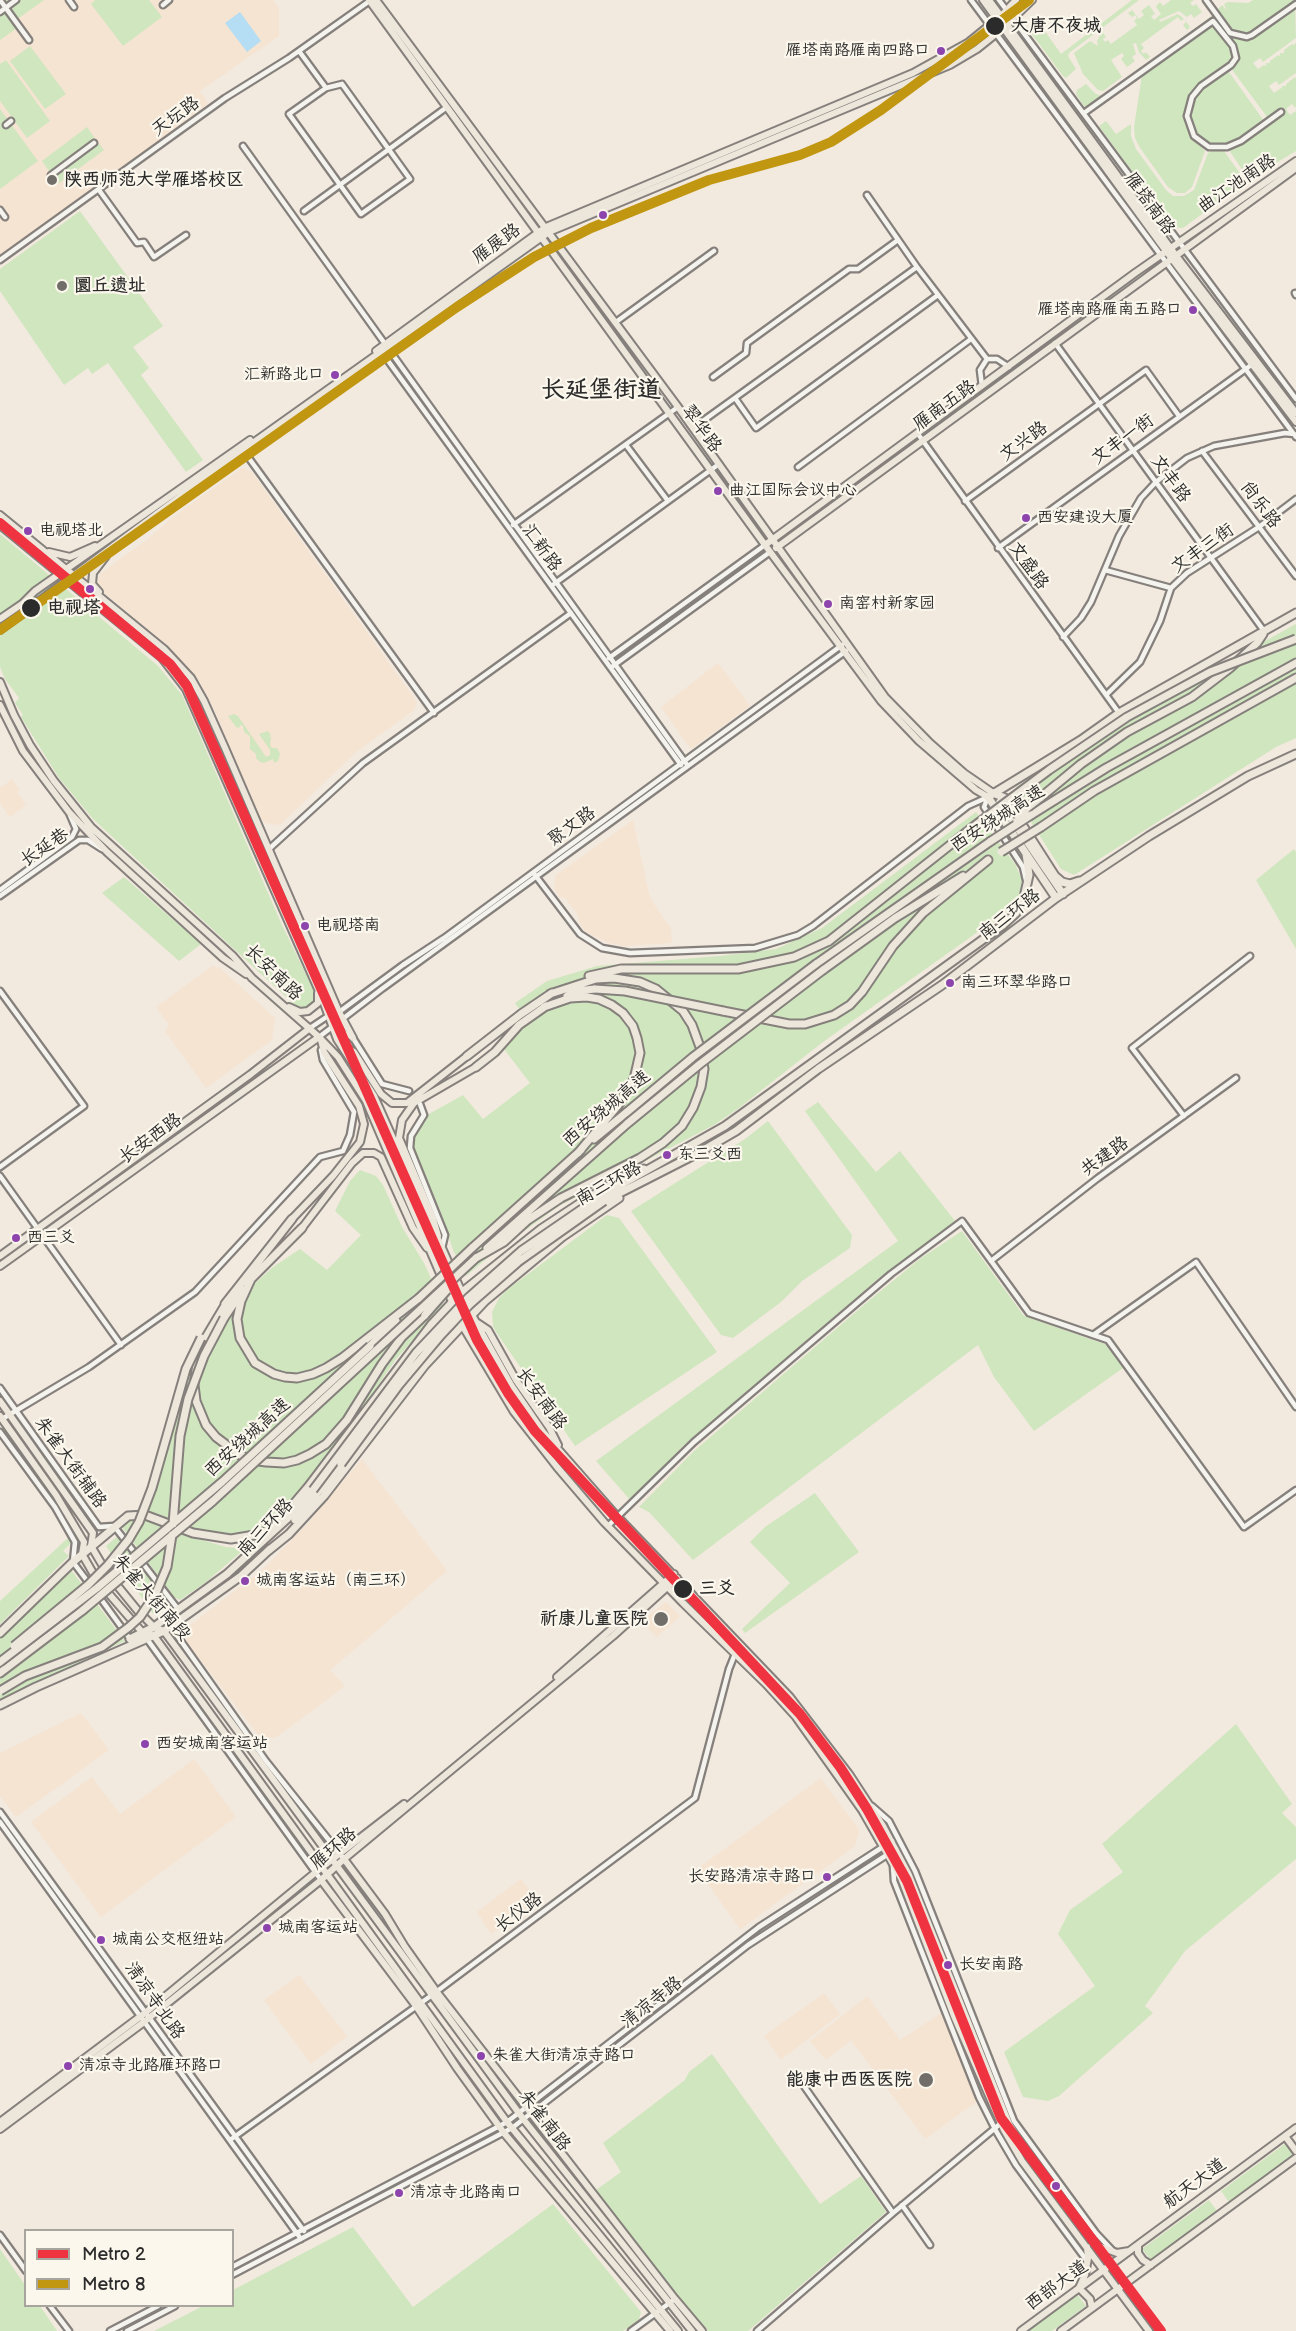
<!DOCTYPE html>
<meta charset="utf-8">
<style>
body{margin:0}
#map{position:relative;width:1296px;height:2331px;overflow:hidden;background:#f2e9df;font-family:"Balsamiq Sans",sans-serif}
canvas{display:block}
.legend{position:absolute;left:24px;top:2229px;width:210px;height:78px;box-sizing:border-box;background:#fbf7ec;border:2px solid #a8a59f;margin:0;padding:8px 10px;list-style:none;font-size:18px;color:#2b2b2b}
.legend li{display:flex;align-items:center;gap:12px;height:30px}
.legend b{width:30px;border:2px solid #a8a59f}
</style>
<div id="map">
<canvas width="1296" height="2331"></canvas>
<ul class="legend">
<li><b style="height:8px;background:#ef3340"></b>Metro 2</li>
<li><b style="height:8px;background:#c19611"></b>Metro 8</li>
</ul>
</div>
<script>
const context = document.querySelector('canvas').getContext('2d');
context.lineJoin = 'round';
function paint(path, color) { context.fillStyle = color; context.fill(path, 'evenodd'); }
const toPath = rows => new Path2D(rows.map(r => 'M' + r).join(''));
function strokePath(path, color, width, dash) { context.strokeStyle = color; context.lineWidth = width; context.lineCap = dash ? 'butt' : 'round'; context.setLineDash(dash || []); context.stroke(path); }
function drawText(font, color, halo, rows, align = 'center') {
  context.font = font + ' "Balsamiq Sans","LXGW WenKai TC",sans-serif'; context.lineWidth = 4.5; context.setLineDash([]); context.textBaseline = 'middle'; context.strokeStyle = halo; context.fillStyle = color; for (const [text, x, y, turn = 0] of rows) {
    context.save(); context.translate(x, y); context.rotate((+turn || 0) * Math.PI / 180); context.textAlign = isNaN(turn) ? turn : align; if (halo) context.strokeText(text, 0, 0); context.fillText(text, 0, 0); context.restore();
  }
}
paint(toPath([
 [0,0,273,0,279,9,279,36,200,91,208,104,0,256],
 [242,468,251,471,417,702,414,710,355,753,282,823,276,825,265,823,258,817,214,709,199,681,168,647,101,590,97,583,101,573,149,538,174,516],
 [718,663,750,706,691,749,661,707],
 [12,779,20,790,17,792,26,805,10,817,0,803,0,788],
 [633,820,650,898,671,929,672,943,624,946,609,943,598,938,585,931,579,922,577,913,565,898,559,897,554,888,556,875],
 [212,966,220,968,275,1018,272,1040,206,1088,165,1031,169,1025,156,1007],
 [362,1459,447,1571,330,1670,345,1686,275,1738,259,1736,186,1641,189,1626,261,1571,306,1525],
 [666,1602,680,1616,657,1637,641,1622],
 [81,1713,109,1750,16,1817,0,1796,0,1753],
 [194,1759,236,1817,101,1917,31,1822,92,1777,120,1814],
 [821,1778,859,1830,855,1846,740,1929,697,1869],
 [521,1879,538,1901,491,1934,477,1912],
 [299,1975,347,2036,311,2064,264,2000],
 [824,1993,840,2014,781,2060,764,2036],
 [867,1996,900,2040,943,2012,979,2100,925,2139,851,2040,826,2060,810,2041]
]), '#f6e4d2');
paint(toPath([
 [0,0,44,0,16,20,20,26,0,40],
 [95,0,149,0,162,17,123,46,91,4],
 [1132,0,1139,0,1069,53,1068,56,1076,69,1066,78,1063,76,1028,29,1044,30,1061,54],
 [1171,0,1194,0,1190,3,1193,6,1196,4,1202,12,1194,18,1191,14,1187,17,1179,11,1159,20,1160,22,1178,14,1184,19,1190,27,1187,30,1183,25,1186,22,1184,19,1181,21,1178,17,1141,44,1144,48,1141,51,1144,54,1146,52,1150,57,1146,60,1139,52,1136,43,1133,44,1136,54,1132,57,1135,61,1127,67,1121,59,1124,56,1122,53,1111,60,1122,77,1103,91,1098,90,1083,74,1074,53,1090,41,1098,46,1097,41,1102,32,1106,37,1103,39,1105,42,1108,40,1111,44,1137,25,1134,21,1137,18,1135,15,1132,17,1128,13,1132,10,1139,19,1144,15,1141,11,1149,5,1155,14,1151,16,1154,20,1161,14,1156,7,1157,5,1160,2,1163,6],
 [1253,0,1296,0,1296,1,1251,34,1232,32,1217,12,1218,9,1222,5,1227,11,1224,4,1228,2,1248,3],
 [1295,7,1296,38,1263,62,1260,58,1253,63,1258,69,1264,65,1266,66,1266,63,1270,63,1270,61,1278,55,1280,56,1280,53,1284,53,1284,50,1292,44,1294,45,1296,42,1296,73,1279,85,1276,81,1269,86,1274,93,1281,88,1282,89,1282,86,1286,86,1286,84,1295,77,1296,79,1296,108,1292,104,1286,109,1290,115,1296,111,1296,151,1251,178,1247,177,1229,150,1245,140,1270,118,1267,117,1233,71,1232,67,1237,58,1236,50,1215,20,1209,20,1090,107,1084,106,1076,94,1077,90,1086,84,1096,94,1102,96,1213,15,1230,35,1248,39,1251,42,1250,39,1255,39,1254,36,1263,30,1265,32,1265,29,1269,29,1268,26,1277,20,1279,21,1279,18,1281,17,1283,18,1283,16,1291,9,1293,11],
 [1213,22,1231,47,1234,58,1189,99,1186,110,1187,125,1194,138,1205,151,1192,187,1185,193,1177,193,1168,187,1140,148,1135,138,1134,127,1142,75],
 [30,46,66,94,45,109,10,61],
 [6,60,50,121,27,138,0,101,0,64],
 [1225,72,1229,72,1264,121,1241,139,1226,146,1212,146,1205,143,1194,132,1189,112,1194,97,1200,90],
 [0,109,38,161,0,189],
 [1106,121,1116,134,1131,124,1131,136,1136,149,1166,190,1173,196,1184,196,1194,190,1208,153,1213,150,1224,151,1244,179,1244,183,1183,228,1172,227,1099,126],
 [87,127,96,140,51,174,42,161],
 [97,141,104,150,58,184,52,175],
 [80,211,163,326,133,347,149,368,141,375,203,460,186,472,108,363,92,374,88,368,64,385,0,291,0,269],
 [0,534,158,666,182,695,281,923,316,995,316,1002,304,1011,298,1008,93,819,59,778,21,717,23,715,15,703,19,698,5,679,0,667],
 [1296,624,1296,738,1276,747,1074,875,1061,869,1015,797,1016,787,1190,682],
 [234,714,238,716,266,757,270,755,270,750,259,734,268,731,272,737,268,735,271,738,270,745,272,748,277,748,280,754,278,761,274,763,273,759,264,763,260,762,256,758,256,754,250,749,250,736,244,732,243,726,240,725,239,728,236,727,228,716],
 [976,812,1015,864,1022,880,1017,904,823,1042,739,1108,714,1125,559,1206,496,1251,466,1276,453,1250,440,1210,414,1148,415,1137,427,1115,463,1095,483,1119,530,1083,504,1049,517,1031,528,1022,515,1003,547,981,597,966,720,956,776,949,822,928],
 [1294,849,1296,852,1296,949,1256,880],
 [124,877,201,944,179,961,102,893],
 [818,1102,876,1172,900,1151,955,1221,878,1279,682,1447,631,1501,596,1461,898,1241,805,1111],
 [768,1121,852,1235,850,1248,802,1281,781,1302,733,1338,721,1335,631,1211,745,1139],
 [360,1170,376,1176,383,1185,402,1227,424,1263,444,1306,396,1359,332,1453,286,1508,264,1527,251,1534,235,1537,208,1533,147,1510,188,1372,231,1311,240,1314,252,1286,273,1267,300,1249,327,1270,361,1235,335,1211,350,1181],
 [607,1215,619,1218,717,1352,575,1446,496,1332,493,1326,492,1312,499,1298,508,1289],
 [962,1231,1024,1316,1105,1344,1123,1368,1034,1431,994,1377,978,1345,693,1560,649,1512,639,1507,694,1451,872,1298,921,1258],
 [815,1493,859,1552,745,1633,742,1629,790,1583,750,1542,765,1527],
 [129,1519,154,1520,195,1538,226,1547,238,1548,241,1552,206,1582,180,1600,174,1597,122,1527],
 [119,1535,167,1602,153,1614,106,1546],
 [70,1536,73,1541,63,1551,69,1556,0,1624,0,1601],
 [71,1570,125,1641,0,1700,0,1638],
 [1236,1724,1292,1804,1282,1813,1296,1827,1296,1859,1185,1951,1145,2006,1153,2013,1059,2096,1048,2101,1023,2097,1004,2052,1095,1986,1058,1934,1070,1910,1123,1872,1102,1844],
 [712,2054,820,2204,861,2176,886,2212,748,2331,708,2331,658,2272,596,2190,621,2172,603,2143,685,2080,689,2072],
 [1286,2143,1295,2155,1229,2202,1221,2191],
 [1209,2200,1217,2211,1151,2260,1142,2249],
 [553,2204,641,2312,639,2320,623,2331,154,2331,203,2306,232,2306,233,2290,353,2227,413,2307],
 [0,2249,25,2285,26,2306,40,2306,57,2331,0,2331],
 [1077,2294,1086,2306,1052,2331,1028,2331]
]), '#d0e6bf');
paint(toPath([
 [240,12,261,41,247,52,225,23]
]), '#b5ddf3');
const minor = toPath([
 [0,0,29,40],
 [69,0,74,7],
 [971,0,1296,437],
 [999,0,1296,399],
 [1206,0,1230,33,1247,37,1252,35,1296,4],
 [163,5,169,0],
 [0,12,16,0],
 [299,51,326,88],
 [342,84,410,179,361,214,289,114,326,88,342,84],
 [1084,113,1213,21,1233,46,1236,58,1231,65,1201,86,1192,97,1187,116,1194,136,1209,147,1227,147,1241,141,1281,112],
 [6,125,11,121],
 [243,146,688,766],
 [51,175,94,143],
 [99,190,137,243,144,242,154,257,186,235],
 [867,195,917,267,987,359,997,359,1009,367],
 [0,210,5,217],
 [304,211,447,107],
 [0,260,225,98,289,58,371,0],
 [1295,293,1296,295],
 [616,322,714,251],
 [1055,343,1264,631],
 [382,349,381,351,681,765],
 [713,377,746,353,747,343,849,269,858,269,898,240],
 [982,386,980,370,987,359],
 [735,398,756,428,938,295],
 [693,428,917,267],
 [918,434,1119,713],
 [626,445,668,501],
 [243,450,434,713],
 [1202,451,1296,576],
 [798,467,971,339],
 [965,501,1146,370,1179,416],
 [513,525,678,407],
 [998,548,1254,363],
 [1105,570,1171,588],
 [554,584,719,464],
 [1063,637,1081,618,1091,602,1119,536,1141,498,1156,482,1187,458,1214,446,1285,433,1294,434],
 [609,658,765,545],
 [613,666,770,552],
 [1106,695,1140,662,1160,621,1171,588,1187,573,1259,527,1296,499],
 [988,797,984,807,1023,867,1026,880],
 [269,849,363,763,571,613],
 [535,875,580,934,602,948,630,953,755,948,798,935,813,926,968,806,988,797],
 [0,890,72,837,76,829,70,815],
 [0,896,79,840,88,840,102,849],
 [0,991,84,1106,0,1167],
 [333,1027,353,1038,382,1084,409,1091],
 [310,1028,328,1016,339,1012,403,965,444,938,842,645],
 [320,1039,319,1037,383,988,846,651],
 [321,1050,323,1060,354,1112,350,1135,343,1151],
 [420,1104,424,1115,411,1136,410,1148,445,1235,442,1248],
 [1184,1116,1132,1048,1250,956],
 [0,1176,121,1345],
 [991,1261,1098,1178,1236,1078],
 [1093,1335,1196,1262,1296,1407],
 [0,1388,99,1527,114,1526,178,1609,171,1627,266,1761,344,1859],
 [2,1419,89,1367,195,1292,320,1157,343,1151],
 [0,1432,55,1507,75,1542,73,1562,91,1586],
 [608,1526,694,1442,891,1274,962,1221,1029,1313,1108,1340,1244,1527,1296,1490],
 [98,1595,130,1639,133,1639],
 [144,1639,147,1639,321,1880],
 [872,1806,889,1821,915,1871,1014,2121,1096,2233,1112,2250],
 [0,1812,304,2231],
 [0,1822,301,2239],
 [893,1866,894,1881,945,2011,979,2097,996,2131,1016,2165,1087,2261],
 [799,2079,893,2213],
 [230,2140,432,1995,695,1798,729,1669,735,1654,741,1647],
 [902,2205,930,2245],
 [0,2235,26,2271],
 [232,2267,507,2122,759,1927,892,1841],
 [232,2275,512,2128,748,1945,896,1849],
 [50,2306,69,2331],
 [110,2331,158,2306],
 [127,2331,175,2306],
 [631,2331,675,2299],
 [757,2331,893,2213,1000,2124]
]);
const major = toPath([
 [369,0,765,545,881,701,919,741,976,790,988,797],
 [376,0,678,407,885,697,930,743,964,773,993,793],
 [983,0,1166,251,1296,422],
 [989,0,1177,257,1296,413],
 [376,351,546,227,913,73,969,42,1001,16,1016,0],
 [0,515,164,649,191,678,204,701,225,748,339,1012,353,1038],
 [0,525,162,658,186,689,322,998,337,1039,374,1096,472,1315,511,1385,543,1432,614,1513,790,1697,849,1774,883,1826,909,1875,1010,2126,1030,2157,1160,2331],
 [765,545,1135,273,1296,161],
 [776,548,1296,168],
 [49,552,70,557,95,546],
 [99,592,92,584,93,573,106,556],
 [0,619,22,604,35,591,250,440],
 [0,630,243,450,549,232,950,65,977,49,1002,29,1032,0],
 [0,682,14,715,30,745,54,781,91,827,233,956,252,978,319,1037,338,1057,366,1101,462,1325,514,1412,557,1467,604,1522,683,1603,766,1684,796,1717,862,1810,901,1878,954,2016,1004,2130,1022,2161,1149,2331],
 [0,705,23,751,69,812,107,852,223,958,246,974],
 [289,1007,300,1012,308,1011,318,1003,318,993],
 [344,1046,354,1052,381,1094,392,1103,407,1103,467,1056],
 [292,1219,333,1176,360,1142,364,1124,359,1106,324,1052,321,1040],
 [302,1228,352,1163,363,1153,374,1153,381,1157,413,1228,427,1248],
 [438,1236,433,1218,399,1138,402,1120,414,1103,476,1067],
 [0,1256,251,1074,310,1028],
 [0,1266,319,1037],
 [476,1322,488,1330,516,1380,549,1427,558,1445],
 [0,1401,93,1533,91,1546,107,1573,138,1611,154,1627,164,1631,524,2120,692,2331],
 [0,1416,56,1495,84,1542,82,1554,97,1580,142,1632,154,1636,507,2122,678,2331],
 [557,1677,674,1574],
 [344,1859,385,1914,405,1947,436,1991,675,2299,702,2331],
 [321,1880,416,2006,457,2068,504,2133,670,2331],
 [0,2122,145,2013,316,1872,404,1804],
 [0,2129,144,2022,321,1880,344,1859,613,1636,677,1578],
 [1285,2136,1296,2151],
 [1138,2245,1138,2253,1143,2260,1151,2265],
 [1098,2246,1117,2253,1129,2251],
 [1087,2247,1088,2258,1085,2275,1079,2288,1090,2299,1092,2308],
 [1021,2331,1296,2128],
 [1061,2331,1296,2158]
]);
const highway = toPath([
 [993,793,1005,798,1055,876,1062,882,1070,884,1079,881],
 [1040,798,1081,764,1127,732,1192,697,1230,668,1257,643,1263,634],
 [1000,802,1063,894],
 [1031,815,1106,768,1296,663],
 [1041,827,1094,791,1296,678],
 [1056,898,988,797,1081,740,1119,713,1296,613],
 [816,964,991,841],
 [823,970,895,918,963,876],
 [589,976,621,969,738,969,794,957,829,941],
 [567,996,576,991,595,989],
 [544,1007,570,998,587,997,599,999,612,1005,623,1013,633,1026,637,1038,640,1053,634,1079,620,1103,578,1153],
 [723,1011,789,1024,805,1024,834,1015,850,1005,862,992,893,946,923,913,988,860],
 [467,1056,521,1014,552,993],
 [476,1067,495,1052,519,1025,546,1006],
 [594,1139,627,1112],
 [601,1196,725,1126,1003,925,1016,913,1024,897,1029,875,1026,854],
 [604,1201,700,1152,736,1131,818,1069,942,985,1056,898,1149,836,1248,776,1296,754],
 [472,1248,581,1150],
 [487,1248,628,1123],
 [476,1258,504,1242,528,1220,561,1198,640,1158,663,1143,682,1126,693,1108,701,1087,704,1069,700,1047,692,1025,683,1011,656,989,640,982,614,978,596,979,550,994],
 [252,1277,241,1301,237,1319,240,1338,255,1363,274,1374,285,1377,297,1378,313,1374,326,1368,342,1358,419,1298],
 [249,1281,302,1228],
 [227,1302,199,1349,194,1385,196,1401,206,1425,216,1437,240,1455,251,1460,266,1462,284,1463,297,1460,310,1454,326,1444,347,1420,382,1364,402,1337,425,1315],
 [225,1304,292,1219],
 [224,1318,243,1290],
 [370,1346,396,1321],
 [295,1520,341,1464],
 [266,1531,286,1513,308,1487,431,1325,461,1293,541,1229,588,1198,633,1172,644,1169],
 [268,1551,289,1534,324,1496,425,1365,485,1301,562,1237,619,1198],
 [0,1633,73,1562,128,1516,145,1515,193,1533,231,1539,260,1534,287,1519],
 [130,1639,154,1627,227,1574,287,1519,313,1490],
 [0,1673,83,1610],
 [0,1705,36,1687,164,1631,241,1576,270,1549]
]);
strokePath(minor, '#85807c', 9);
strokePath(major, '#85807c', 10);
strokePath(highway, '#85807c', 11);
strokePath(minor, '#f5f3ee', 4.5);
strokePath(major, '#ece6db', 6);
strokePath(highway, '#ece6db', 7);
const highwayBridge = toPath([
 [1017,821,1027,808,1040,798],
 [991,841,1031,815],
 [1001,852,1041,827],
 [829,941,969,830,1049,770,1127,717,1210,672,1296,639],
 [595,989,625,991,723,1011],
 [627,1112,693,1057,816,964],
 [628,1123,700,1064,823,970],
 [419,1298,472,1248],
 [425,1315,447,1290],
 [341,1464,399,1385,441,1335,470,1304,518,1262,604,1201],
 [313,1490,416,1353,469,1297,521,1251,601,1196],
 [173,1524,180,1436,188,1399,204,1356,224,1318],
 [83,1610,213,1501,476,1258],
 [14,1646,88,1585,108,1565,129,1539,139,1522,152,1488,186,1369,201,1338],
 [0,1662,97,1588,222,1482,370,1346],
 [0,1691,25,1676,102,1647,129,1627,140,1617,156,1593,167,1567,172,1535]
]);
strokePath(highwayBridge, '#85807c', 11, []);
strokePath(highwayBridge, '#ece6db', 7);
strokePath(toPath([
 [0,523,170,664,187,686,477,1340,508,1393,535,1431,800,1714,840,1767,867,1809,907,1881,1001,2118,1161,2331]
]), '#ef3340', 10);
strokePath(toPath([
 [0,630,457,307,534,257,591,228,709,180,800,155,831,142,881,110,1029,0]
]), '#c19611', 10);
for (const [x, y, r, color] of [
 [995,26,10,"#2b2b2b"],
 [941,51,5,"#8e44ad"],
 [52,180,6,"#716e6a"],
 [603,215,5,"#8e44ad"],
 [62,286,6,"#716e6a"],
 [1193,310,5,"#8e44ad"],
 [335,375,5,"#8e44ad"],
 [718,491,5,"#8e44ad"],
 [1026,518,5,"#8e44ad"],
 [28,531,5,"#8e44ad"],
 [90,589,5,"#8e44ad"],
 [828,604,5,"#8e44ad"],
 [31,608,10,"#2b2b2b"],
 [305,926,5,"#8e44ad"],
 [950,983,5,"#8e44ad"],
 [667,1155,5,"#8e44ad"],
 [16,1238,5,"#8e44ad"],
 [245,1581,5,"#8e44ad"],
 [683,1589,10,"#2b2b2b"],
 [661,1619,8,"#716e6a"],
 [145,1744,5,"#8e44ad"],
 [827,1877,5,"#8e44ad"],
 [267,1928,5,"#8e44ad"],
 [101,1940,5,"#8e44ad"],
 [948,1965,5,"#8e44ad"],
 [481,2056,5,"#8e44ad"],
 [68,2066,5,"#8e44ad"],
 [926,2080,8,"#716e6a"],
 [1056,2186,5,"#8e44ad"],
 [399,2193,5,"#8e44ad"]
]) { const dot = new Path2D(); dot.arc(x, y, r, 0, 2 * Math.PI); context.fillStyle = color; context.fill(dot); strokePath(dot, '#fbf7ec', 2); }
drawText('16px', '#2b2b2b', '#fbf7ec', [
 ["雁塔南路雁南四路口",930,51,"right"],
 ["雁塔南路雁南五路口",1182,310,"right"],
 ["汇新路北口",324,375,"right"],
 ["曲江国际会议中心",729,491],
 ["西安建设大厦",1037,518],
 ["电视塔北",39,531],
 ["南窑村新家园",839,604],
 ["电视塔南",316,926],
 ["南三环翠华路口",961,983],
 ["东三爻西",678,1155],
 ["西三爻",27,1238],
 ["城南客运站（南三环）",256,1581],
 ["西安城南客运站",156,1744],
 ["长安路清凉寺路口",816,1877,"right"],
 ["城南客运站",278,1928],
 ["城南公交枢纽站",112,1940],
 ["长安南路",959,1965],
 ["朱雀大街清凉寺路口",492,2056],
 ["清凉寺北路雁环路口",79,2066],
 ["清凉寺北路南口",410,2193]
], 'left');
drawText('bold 18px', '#2b2b2b', '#fbf7ec', [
 ["大唐不夜城",1011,26],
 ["电视塔",47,608],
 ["三爻",699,1589]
], 'left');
drawText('18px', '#2b2b2b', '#fbf7ec', [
 ["天坛路",176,117,-36],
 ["曲江池南路",1237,184,-34],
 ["雁塔南路",1149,204,54],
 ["雁展路",497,244,-36],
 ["雁南五路",945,406,-36],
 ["翠华路",701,429,54],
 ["文丰一街",1123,440,-36],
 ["文兴路",1024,442,-36],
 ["文丰路",1170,479,54],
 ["尚乐路",1260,505,53],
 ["汇新路",541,548,54],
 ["文丰三街",1203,549,-35],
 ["文盛路",1028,566,54],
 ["西安绕城高速",998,819,-33],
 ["聚文路",572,827,-36],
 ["长延巷",45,848,-34],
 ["南三环路",1010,915,-37],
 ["长安南路",273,973,44],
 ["西安绕城高速",607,1109,-40],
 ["长安西路",151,1139,-36],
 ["共建路",1105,1157,-36],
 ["南三环路",609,1184,-29],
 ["长安南路",541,1399,54],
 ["西安绕城高速",248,1438,-42],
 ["朱雀大街辅路",70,1463,54],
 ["南三环路",266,1528,-47],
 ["朱雀大街南段",151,1598,49],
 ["雁环路",334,1849,-41],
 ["长仪路",519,1913,-37],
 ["清凉寺北路",154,2001,55],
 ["清凉寺路",652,2003,-38],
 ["朱雀南路",544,2121,52],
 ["航天大道",1195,2184,-36],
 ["西部大道",1057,2286,-36]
]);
drawText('bold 18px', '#2b2b2b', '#fbf7ec', [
 ["陕西师范大学雁塔校区",64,180],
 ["圜丘遗址",74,286],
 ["祈康儿童医院",648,1619,"right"],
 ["能康中西医医院",912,2080,"right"]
], 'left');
drawText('bold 24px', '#2b2b2b', '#fbf7ec', [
 ["长延堡街道",601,391]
]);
</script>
